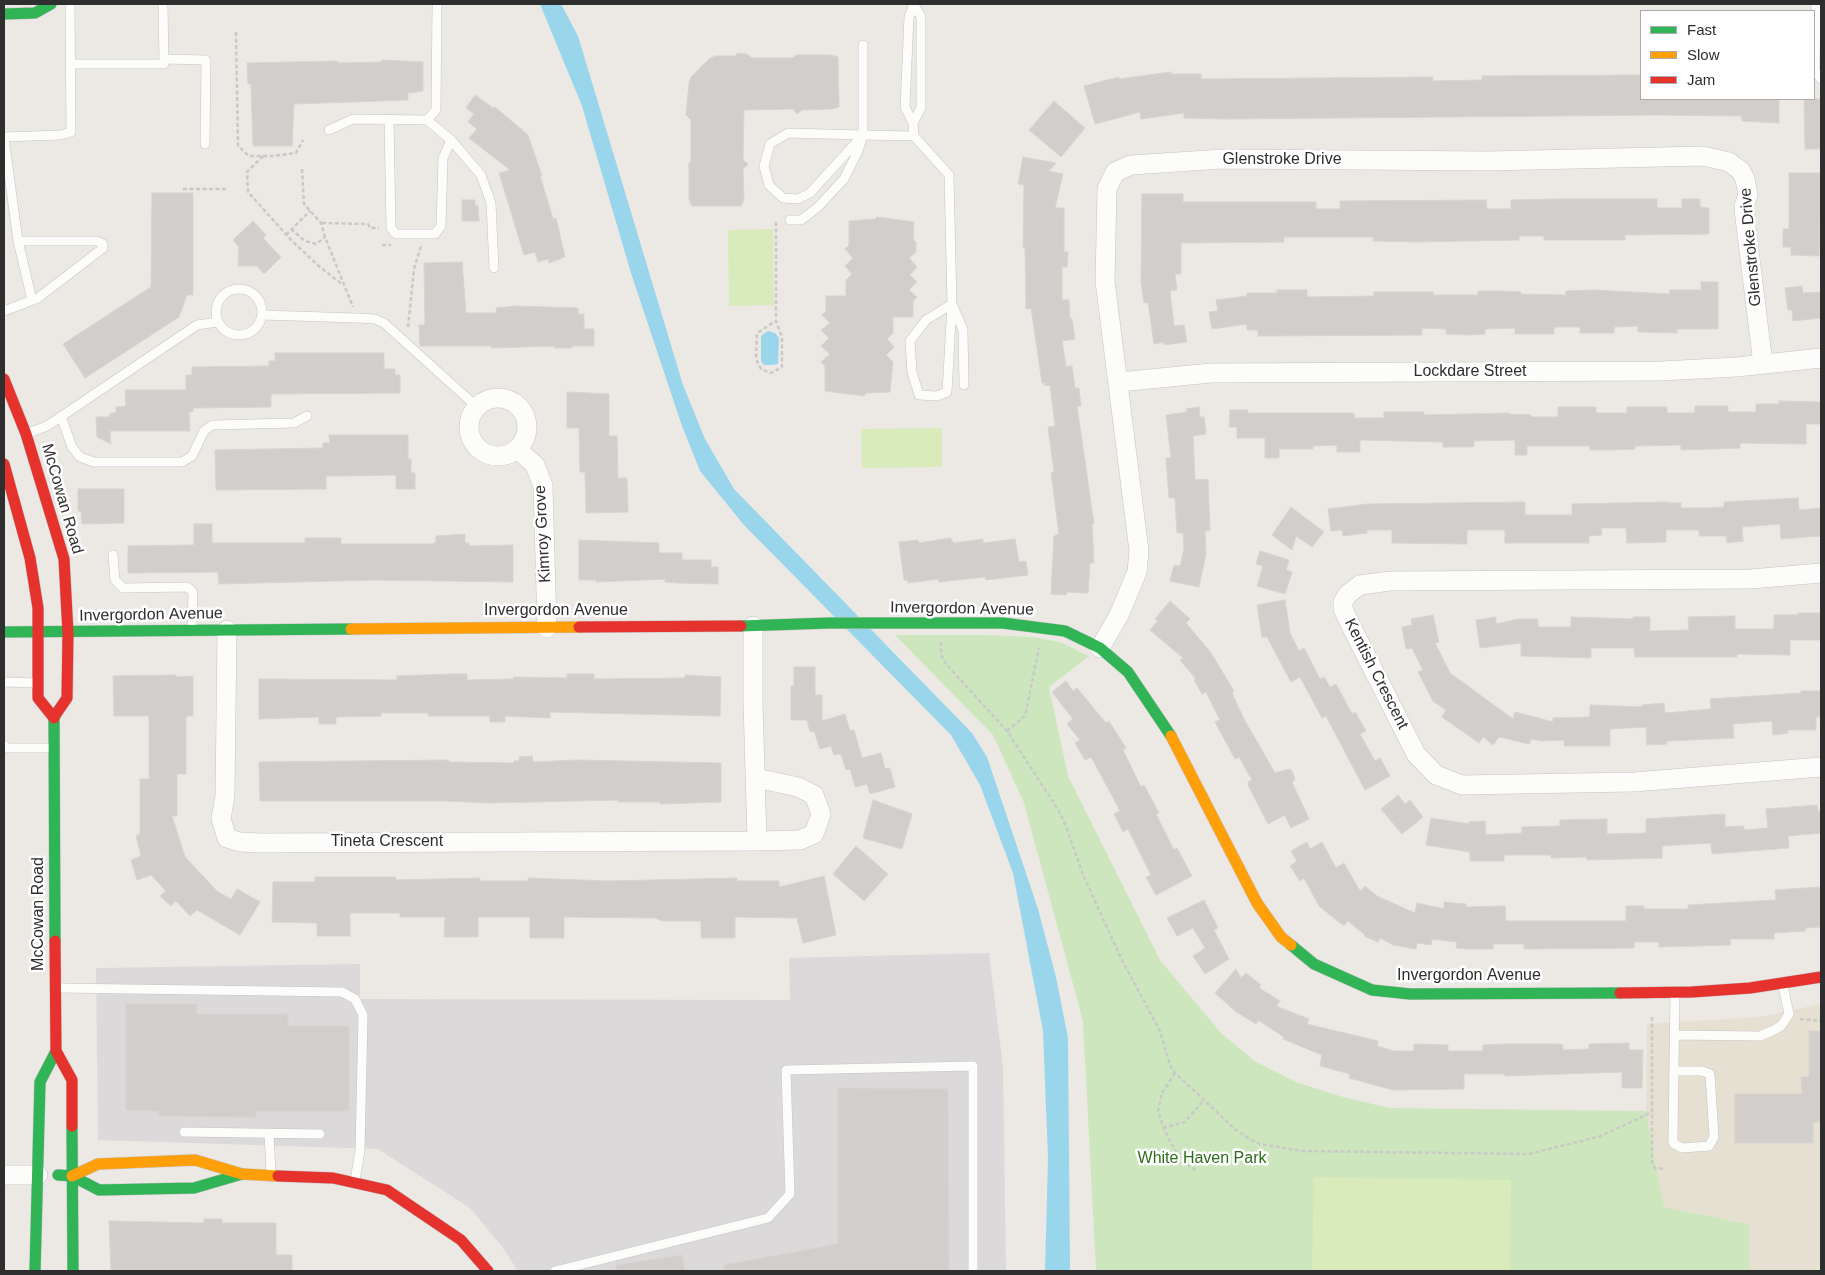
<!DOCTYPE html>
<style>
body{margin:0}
#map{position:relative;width:1825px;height:1275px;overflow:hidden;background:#ece8e4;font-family:Helvetica,sans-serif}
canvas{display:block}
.frame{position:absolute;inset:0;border:5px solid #2e2e2e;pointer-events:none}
.legend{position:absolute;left:1640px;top:10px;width:175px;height:90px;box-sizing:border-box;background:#fff;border:1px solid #ababab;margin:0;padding:6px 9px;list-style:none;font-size:15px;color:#2e2e2e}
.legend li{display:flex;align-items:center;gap:10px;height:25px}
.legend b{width:25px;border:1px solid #ababab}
</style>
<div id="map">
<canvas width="1825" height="1275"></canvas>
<div class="frame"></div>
<ul class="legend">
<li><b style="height:6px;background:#30b455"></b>Fast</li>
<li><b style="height:6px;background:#ff9f0a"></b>Slow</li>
<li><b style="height:6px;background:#e5322d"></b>Jam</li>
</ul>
</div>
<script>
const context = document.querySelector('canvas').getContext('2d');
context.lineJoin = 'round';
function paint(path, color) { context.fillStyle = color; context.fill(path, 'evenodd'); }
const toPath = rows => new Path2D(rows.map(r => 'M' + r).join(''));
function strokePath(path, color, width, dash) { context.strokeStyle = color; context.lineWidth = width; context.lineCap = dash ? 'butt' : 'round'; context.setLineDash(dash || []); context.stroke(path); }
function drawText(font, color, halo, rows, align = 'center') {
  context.font = font + ' Helvetica,sans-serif'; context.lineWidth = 5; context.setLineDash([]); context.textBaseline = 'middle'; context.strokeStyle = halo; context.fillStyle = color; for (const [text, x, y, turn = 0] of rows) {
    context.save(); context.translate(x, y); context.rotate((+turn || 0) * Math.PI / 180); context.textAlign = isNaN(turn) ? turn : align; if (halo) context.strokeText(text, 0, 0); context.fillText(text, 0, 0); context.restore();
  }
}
paint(toPath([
 [989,953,1003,1067,1006,1271,518,1271,503,1248,470,1208,378,1149,98,1140,96,968,360,964,360,999,790,1000,789,958]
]), '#dcd9db');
paint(toPath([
 [1821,1004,1821,1271,1750,1271,1749,1224,1664,1207,1646,1111,1647,1024,1760,1017]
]), '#e6e0d3');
paint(toPath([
 [895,635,985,635,1032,637,1060,642,1089,656,1049,687,1068,776,1160,960,1221,1033,1256,1062,1298,1083,1343,1097,1389,1108,1646,1111,1664,1207,1749,1224,1750,1271,1096,1271,1083,1021,1024,803,993,735]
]), '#cee6be');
paint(toPath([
 [773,229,774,305,729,306,728,230],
 [942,428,942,467,862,468,861,429],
 [1314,1177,1511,1180,1510,1271,1312,1271]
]), '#d9eabb');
paint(toPath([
 [540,4,561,4,578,36,683,385,705,439,734,489,972,733,987,757,1038,909,1056,977,1068,1038,1070,1271,1045,1271,1048,1158,1043,1031,1013,873,980,785,951,735,744,525,700,471,682,426,631,273,582,106],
 [768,331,775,333,779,338,778,364,772,365,764,365,761,361,761,336]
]), '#99d6ec');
const building = toPath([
 [738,53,747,54,752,58,793,58,796,55,830,55,838,57,839,107,832,109,802,110,797,114,793,109,744,110,743,160,748,164,743,169,744,199,741,206,692,206,689,199,689,163,691,161,691,120,686,115,689,83,691,77,709,59,715,56,735,56,738,53],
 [382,60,423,62,423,91,408,93,408,100,294,104,292,146,253,146,251,84,248,84,247,63,337,61,338,63,382,62,382,60],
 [1171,72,1171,74,1201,74,1201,79,1433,77,1433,81,1482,80,1482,76,1641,75,1641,99,1779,99,1779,123,1742,121,1742,116,1654,115,1227,119,1184,118,1184,113,1141,119,1140,112,1095,124,1084,86,1119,77,1119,79,1171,72],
 [475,95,493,108,495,107,528,135,542,176,540,176,553,219,556,218,565,257,549,263,548,259,538,262,535,252,524,255,499,173,510,170,469,138,477,129,468,122,474,114,466,108,475,95],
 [1804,99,1821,99,1821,149,1805,149,1804,99],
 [1054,101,1085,128,1061,157,1029,130,1054,101],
 [1023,157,1056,163,1049,171,1063,174,1055,208,1064,208,1064,252,1068,252,1067,267,1062,267,1062,300,1069,300,1070,319,1072,319,1075,339,1062,341,1066,367,1072,366,1075,388,1079,388,1081,406,1077,406,1094,524,1092,524,1094,563,1090,563,1088,593,1067,592,1066,595,1051,594,1054,536,1059,534,1051,473,1054,472,1048,427,1055,426,1050,385,1045,386,1045,383,1042,383,1031,308,1026,309,1025,247,1023,247,1024,185,1018,184,1023,157],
 [1789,173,1821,173,1819,256,1791,255,1791,247,1783,247,1783,229,1789,229,1789,173],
 [152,193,193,193,193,295,187,295,179,317,85,378,63,344,151,287,152,193],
 [1142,194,1183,194,1183,202,1316,202,1316,209,1340,209,1340,201,1486,200,1487,209,1511,209,1511,200,1557,199,1657,199,1657,208,1682,208,1682,199,1700,199,1700,207,1709,208,1709,234,1625,235,1625,240,1544,240,1544,236,1519,236,1519,240,1416,242,1373,241,1373,237,1284,237,1284,242,1181,243,1181,274,1175,274,1177,290,1170,291,1174,326,1184,325,1187,342,1164,345,1164,342,1154,344,1148,302,1144,303,1141,282,1142,194],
 [462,200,475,200,475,206,478,206,479,221,462,221,462,200],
 [877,217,914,222,913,240,916,242,916,252,909,258,917,267,910,275,917,282,909,290,917,297,913,301,913,317,893,317,893,333,887,339,894,347,886,355,893,362,890,392,866,393,864,396,825,391,825,366,821,362,830,354,821,346,829,338,821,330,830,323,822,315,826,311,826,296,846,296,846,280,852,274,845,266,853,258,845,249,849,245,849,221,875,219,877,217],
 [253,221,266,235,263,238,281,257,264,274,257,266,238,266,239,247,233,240,253,221],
 [462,262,466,313,497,313,496,308,516,306,578,308,578,314,584,314,584,329,594,329,594,346,572,346,572,348,554,348,554,346,491,348,491,346,420,346,419,325,425,325,424,263,462,262],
 [1701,282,1718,282,1718,329,1677,329,1677,333,1638,332,1638,326,1614,327,1614,333,1580,333,1580,327,1554,327,1554,334,1515,334,1515,328,1485,329,1485,334,1466,335,1446,334,1446,329,1422,328,1422,335,1258,336,1258,330,1247,330,1247,324,1212,329,1209,312,1218,311,1216,300,1247,296,1247,293,1277,293,1277,290,1307,290,1307,297,1374,296,1374,292,1433,292,1433,295,1478,295,1478,291,1498,291,1521,292,1521,294,1566,295,1566,291,1593,290,1670,294,1670,290,1701,290,1701,282],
 [1802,286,1803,293,1821,292,1821,318,1793,321,1792,310,1788,310,1785,288,1802,286],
 [275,353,384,353,384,369,395,369,395,375,400,375,400,393,271,394,271,407,193,408,193,412,189,412,190,431,110,431,111,444,97,437,96,417,110,417,110,413,116,413,116,407,126,406,125,390,186,390,186,375,192,375,192,367,269,366,269,361,275,361,275,353],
 [567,392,609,394,609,436,617,436,618,478,627,478,628,512,586,513,585,472,580,472,579,428,567,428,567,392],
 [1779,401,1821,402,1821,424,1806,424,1806,444,1740,443,1740,448,1681,450,1681,445,1635,446,1635,449,1610,450,1590,450,1590,446,1527,446,1527,455,1515,455,1515,440,1474,441,1474,447,1443,447,1443,442,1360,440,1360,452,1337,452,1337,445,1313,446,1313,449,1279,449,1279,458,1265,458,1265,438,1237,438,1237,427,1229,427,1230,410,1248,410,1247,413,1354,413,1354,418,1384,418,1384,412,1424,412,1424,415,1509,413,1509,414,1531,415,1531,417,1558,417,1558,407,1596,407,1596,413,1627,413,1627,407,1667,407,1667,413,1695,413,1695,406,1728,406,1728,412,1756,412,1756,404,1779,404,1779,401],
 [1199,407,1200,417,1204,417,1206,434,1193,436,1195,480,1208,479,1210,531,1205,531,1206,554,1199,587,1170,581,1174,565,1180,566,1184,549,1183,533,1177,533,1175,498,1169,498,1166,458,1171,458,1166,415,1187,412,1186,409,1199,407],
 [329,435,408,435,408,459,411,459,411,473,415,473,415,489,396,489,396,475,339,476,326,476,326,489,216,490,215,450,323,448,323,443,330,443,329,435],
 [78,489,124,489,124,523,82,524,81,511,78,511,78,489],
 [1798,498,1799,510,1821,508,1821,536,1781,539,1780,524,1742,527,1743,541,1727,543,1726,536,1699,536,1699,530,1666,530,1666,542,1627,543,1626,528,1601,528,1602,535,1589,536,1589,543,1505,543,1505,530,1467,530,1467,544,1392,543,1392,530,1367,530,1367,533,1343,536,1342,530,1331,531,1328,509,1367,504,1525,502,1525,515,1572,515,1572,504,1668,502,1668,503,1681,503,1681,508,1708,508,1724,507,1724,502,1798,498],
 [1291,507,1324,532,1312,547,1296,536,1292,550,1272,535,1291,507],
 [194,524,212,524,212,543,305,543,305,538,341,538,341,544,433,544,436,542,436,536,465,534,465,543,469,543,469,546,513,545,513,582,374,580,219,584,218,572,128,573,128,546,194,545,194,524],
 [950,538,954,543,983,539,983,543,1015,539,1019,562,1026,561,1028,575,986,580,985,577,939,582,938,579,908,583,907,580,904,580,899,542,918,540,919,543,950,538],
 [579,540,659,543,659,553,682,553,682,560,711,560,711,567,718,567,718,584,679,583,665,582,665,579,596,582,596,580,579,580,579,540],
 [1260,551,1289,560,1286,570,1292,572,1285,594,1257,586,1263,566,1256,564,1260,551],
 [1285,600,1290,633,1299,651,1304,648,1320,679,1324,677,1330,687,1336,684,1352,714,1355,712,1366,731,1360,734,1375,761,1380,758,1390,776,1365,790,1326,716,1322,718,1300,677,1291,682,1267,637,1262,637,1257,605,1285,600],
 [1170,601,1190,619,1186,623,1211,653,1234,691,1232,693,1244,719,1275,773,1290,769,1293,773,1295,780,1292,782,1309,819,1291,828,1285,815,1268,824,1249,787,1248,782,1252,780,1239,757,1235,759,1215,722,1220,720,1206,692,1202,694,1194,680,1196,679,1180,660,1183,658,1150,630,1158,621,1155,619,1170,601],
 [1798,613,1820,613,1821,640,1790,640,1790,655,1737,654,1737,657,1635,657,1634,648,1591,648,1591,658,1521,656,1521,643,1480,648,1476,620,1496,617,1496,624,1519,619,1538,619,1538,627,1571,627,1571,617,1633,619,1633,617,1650,617,1650,631,1689,630,1688,617,1735,616,1735,629,1774,629,1774,615,1798,615,1798,613],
 [1433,615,1439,642,1435,643,1450,673,1513,719,1515,712,1553,722,1553,718,1590,717,1590,705,1642,707,1642,705,1664,703,1665,713,1711,709,1710,699,1801,693,1801,691,1821,691,1821,717,1816,717,1816,730,1788,730,1788,733,1773,735,1772,721,1733,724,1734,738,1667,741,1667,744,1647,745,1646,727,1610,729,1610,746,1564,746,1564,740,1541,741,1531,739,1529,744,1499,737,1493,745,1483,737,1479,743,1442,717,1446,710,1433,701,1418,672,1423,670,1412,648,1406,649,1402,627,1412,625,1411,619,1433,615],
 [794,667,815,667,815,695,822,695,822,721,845,714,850,731,854,730,862,758,881,753,885,769,890,768,895,787,870,794,867,784,855,787,850,769,846,770,841,754,834,755,831,746,820,749,814,731,810,732,807,720,791,720,791,686,794,686,794,667],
 [451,674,467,674,467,680,514,679,514,677,567,678,567,674,594,674,594,679,685,678,685,675,721,677,720,716,550,712,550,718,505,716,505,722,490,722,490,716,428,716,428,713,381,713,381,716,336,717,336,724,319,724,319,717,259,719,259,679,397,680,397,676,451,674],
 [176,675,176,677,193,676,193,716,186,716,186,774,177,774,177,816,172,816,185,857,218,892,231,899,237,889,260,902,240,935,197,910,190,916,176,901,171,906,160,896,166,891,151,875,137,880,131,860,141,856,136,836,140,834,140,779,149,779,149,716,114,716,113,676,176,675],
 [1066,681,1073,691,1077,688,1106,723,1109,721,1126,748,1123,750,1141,787,1144,785,1159,813,1156,814,1174,850,1177,848,1192,876,1156,895,1146,877,1151,875,1128,829,1123,832,1114,814,1120,811,1109,790,1091,757,1085,760,1075,743,1080,740,1067,724,1073,719,1052,692,1066,681],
 [532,756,533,762,577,760,721,763,721,802,660,804,660,802,618,802,618,800,489,803,446,801,260,801,259,762,449,760,449,762,514,763,514,761,519,761,519,757,532,756],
 [1398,795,1405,804,1410,800,1423,817,1402,834,1381,809,1398,795],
 [873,800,912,814,902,849,863,838,873,800],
 [1817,805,1818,812,1821,811,1821,833,1788,836,1789,848,1712,854,1711,843,1662,846,1662,858,1587,860,1587,857,1551,858,1551,855,1504,855,1504,861,1470,861,1470,852,1426,845,1431,818,1469,824,1469,822,1485,821,1486,835,1522,833,1522,827,1560,826,1560,820,1607,819,1607,834,1646,833,1646,819,1725,814,1725,827,1744,826,1744,830,1768,828,1766,809,1817,805],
 [1307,842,1310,849,1322,842,1336,868,1344,863,1360,891,1365,886,1377,896,1415,913,1417,903,1444,909,1444,902,1466,904,1466,907,1505,906,1506,921,1626,921,1626,906,1644,906,1644,909,1688,909,1688,905,1776,900,1775,890,1821,887,1821,927,1805,928,1806,931,1774,933,1774,939,1730,939,1731,945,1659,947,1659,942,1634,942,1634,948,1524,949,1524,944,1493,944,1493,949,1469,949,1456,948,1457,942,1432,939,1431,945,1417,943,1416,949,1393,945,1380,938,1378,942,1364,936,1365,935,1348,921,1344,926,1319,906,1304,878,1300,881,1290,866,1297,861,1291,851,1307,842],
 [856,846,888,874,864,901,833,874,856,846],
 [824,876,836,935,803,943,797,918,735,917,735,938,701,938,701,921,662,921,656,918,564,917,564,938,530,938,530,917,478,917,478,937,444,937,445,917,400,917,400,913,350,913,350,936,317,936,317,923,272,922,273,882,315,882,315,877,396,877,396,880,480,878,480,881,528,881,528,878,608,881,737,878,737,881,779,881,779,887,824,876],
 [1204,900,1218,928,1214,930,1229,959,1205,974,1193,956,1205,948,1193,928,1177,936,1167,918,1204,900],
 [1236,969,1241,978,1246,973,1261,985,1259,988,1280,1001,1276,1006,1309,1019,1307,1024,1378,1041,1377,1046,1394,1051,1414,1051,1414,1044,1448,1045,1448,1051,1483,1051,1483,1045,1505,1044,1558,1044,1563,1045,1563,1050,1589,1049,1589,1044,1629,1043,1629,1050,1643,1050,1642,1088,1622,1088,1622,1072,1505,1076,1505,1074,1464,1074,1464,1089,1393,1090,1349,1078,1350,1074,1320,1066,1322,1055,1283,1039,1284,1037,1258,1020,1256,1024,1235,1011,1215,993,1236,969],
 [126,1004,197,1004,197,1014,288,1014,288,1026,349,1026,349,1111,256,1111,256,1117,159,1116,159,1111,126,1110,126,1004],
 [1809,1031,1821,1031,1821,1122,1813,1122,1813,1143,1735,1143,1735,1094,1802,1094,1801,1077,1809,1077,1809,1031],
 [838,1088,948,1089,949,1271,725,1271,724,1265,838,1244,838,1088],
 [204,1219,222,1219,222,1223,276,1223,276,1255,292,1255,292,1271,111,1271,109,1221,204,1223,204,1219],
 [682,1255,685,1271,617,1271,616,1265,682,1255]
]);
paint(building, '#d1cecb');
strokePath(building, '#d7d4d0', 1);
const lane = toPath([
 [914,4,909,17,905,107,913,123,914,136,949,175,952,304,947,392,937,396,919,395,912,372,910,341,926,320,952,304],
 [1816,4,1815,71,1821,79],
 [164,59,206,60,205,144],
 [71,64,164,64,163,4],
 [389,120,391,228,396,234,435,234,441,226,443,158,451,140],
 [427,120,451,140,481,175,491,203,494,268],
 [913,123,921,108,921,17,914,5],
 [329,130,353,119,427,120,436,110,437,4],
 [863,135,810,193,798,199,783,198,769,185,764,166,770,144,788,133,863,135,914,136],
 [4,137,61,135,71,132,70,4],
 [790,220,801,220,818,207,844,179,858,151,863,135,863,45],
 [18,241,32,300],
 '216 312a23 23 0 1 1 46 0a23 23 0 1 1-46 0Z',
 [953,306,963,330,964,385],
 [4,311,38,298,103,248,103,244,97,241,18,241,4,137],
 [263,315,357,318,375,319,384,323,477,407],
 [61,416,72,447,80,457,94,462,182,462,192,456,204,431,212,425,294,423,307,416],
 [28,433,47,426,197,325,218,322],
 [113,555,115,580,123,588,187,587,191,590,193,593,192,627],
 [4,682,36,683],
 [4,745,7,748,53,748],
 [58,988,342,992,355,999,363,1015,360,1151,355,1180],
 [1674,1035,1760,1036,1774,1030,1781,1026,1789,1014,1783,986],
 [1674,1071,1702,1071,1710,1074,1714,1137,1709,1146,1682,1148,1673,1143,1673,1138,1675,994],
 [184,1132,320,1134],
 [269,1133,271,1172],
 [555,1271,768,1218,790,1194,786,1070,973,1066,973,1271]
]);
const street = toPath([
 [1119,382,1211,373,1661,371,1737,367,1821,358],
 '469 427a29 29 0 1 1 58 0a29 29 0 1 1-58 0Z',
 [517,449,535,465,543,486,547,628],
 [1821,573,1751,579,1390,581,1360,585,1348,594,1343,602,1343,609,1351,626,1416,754,1436,775,1462,785,1634,782,1821,767],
 [227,630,225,796,221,819,227,838,240,842,260,843,757,841,753,702,753,626],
 [1100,648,1119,615,1137,572,1139,551,1105,281,1107,189,1115,172,1131,165,1223,159,1489,161,1703,156,1729,162,1741,171,1745,179,1748,195,1744,206,1745,218,1763,364],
 [756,778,798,787,814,795,821,814,814,834,800,840,757,841],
 [4,1175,38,1175]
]);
const fast = toPath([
 [4,14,35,13,51,4],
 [741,626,829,623,1003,623,1065,631,1100,648,1128,672,1171,736],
 [4,632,351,629],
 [55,941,54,718,56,714],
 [1291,945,1314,964,1372,990,1410,994,1620,993],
 [72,1126,73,1271],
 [58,1175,72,1176,99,1190,194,1188,242,1174],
 [35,1271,40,1082,56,1051]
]);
const slow = toPath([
 [351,629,579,627],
 [1171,736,1257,903,1281,937,1291,945],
 [72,1176,98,1164,195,1160,242,1174,278,1176]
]);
const jam = toPath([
 [4,379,26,434,64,559,68,633,67,698,56,714],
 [4,464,30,558,38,608,38,698,54,718],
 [579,627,741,626],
 [55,941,56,1051,72,1080,72,1126],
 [1620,993,1692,992,1750,988,1821,977],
 [278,1176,333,1178,387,1190,461,1240,488,1271]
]);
strokePath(lane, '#c5c4c5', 10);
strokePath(street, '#c5c4c5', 20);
strokePath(fast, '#c5c4c5', 12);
strokePath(slow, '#c5c4c5', 12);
strokePath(jam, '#c5c4c5', 12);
strokePath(toPath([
 [236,32,238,146,249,156,272,156,296,153,303,140],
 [263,156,247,172,248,192,291,240,321,268,342,284],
 [302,169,304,204,321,223,325,237,353,307],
 [183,189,227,189],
 [776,222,776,321,782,337,782,367,771,373,761,369,756,359,757,333,776,321],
 [322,223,368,224,370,228,379,228],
 [291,229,305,241,316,244,325,237],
 [286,235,310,211],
 [382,245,391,245],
 [408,327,414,269,421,246],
 [941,642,941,655,947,665,1007,731,1059,811,1066,826,1083,875,1122,960,1160,1031,1170,1065,1174,1072,1236,1130,1248,1138,1260,1144,1302,1151,1529,1154,1601,1136,1652,1112],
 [1007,731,1025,716,1039,648],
 [1652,1017,1652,1164,1655,1168,1666,1169],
 [1800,1019,1821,1021],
 [1175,1073,1162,1093,1158,1111,1164,1129,1178,1156,1196,1171],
 [1163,1128,1185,1122,1204,1100]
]), '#c9c9c8', 2.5, [4, 2.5]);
strokePath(lane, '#fcfcfb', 9);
strokePath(street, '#fcfcfb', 19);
strokePath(fast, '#30b455', 11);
strokePath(slow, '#ff9f0a', 11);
strokePath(jam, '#e5322d', 11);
drawText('16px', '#2e2e2e', '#fff', [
 ["Glenstroke Drive",1282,160],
 ["Glenstroke Drive",1751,247,-95],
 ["Lockdare Street",1470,372],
 ["McCowan Road",62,499,74],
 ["Kimroy Grove",543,534,-93],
 ["Invergordon Avenue",962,609,1],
 ["Invergordon Avenue",556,611],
 ["Invergordon Avenue",151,615,-1],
 ["Kentish Crescent",1376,674,63],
 ["Tineta Crescent",387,842],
 ["McCowan Road",39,914,-90],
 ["Invergordon Avenue",1469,976]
]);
drawText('16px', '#2c6e1b', '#fff', [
 ["White Haven Park",1202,1159]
]);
</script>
